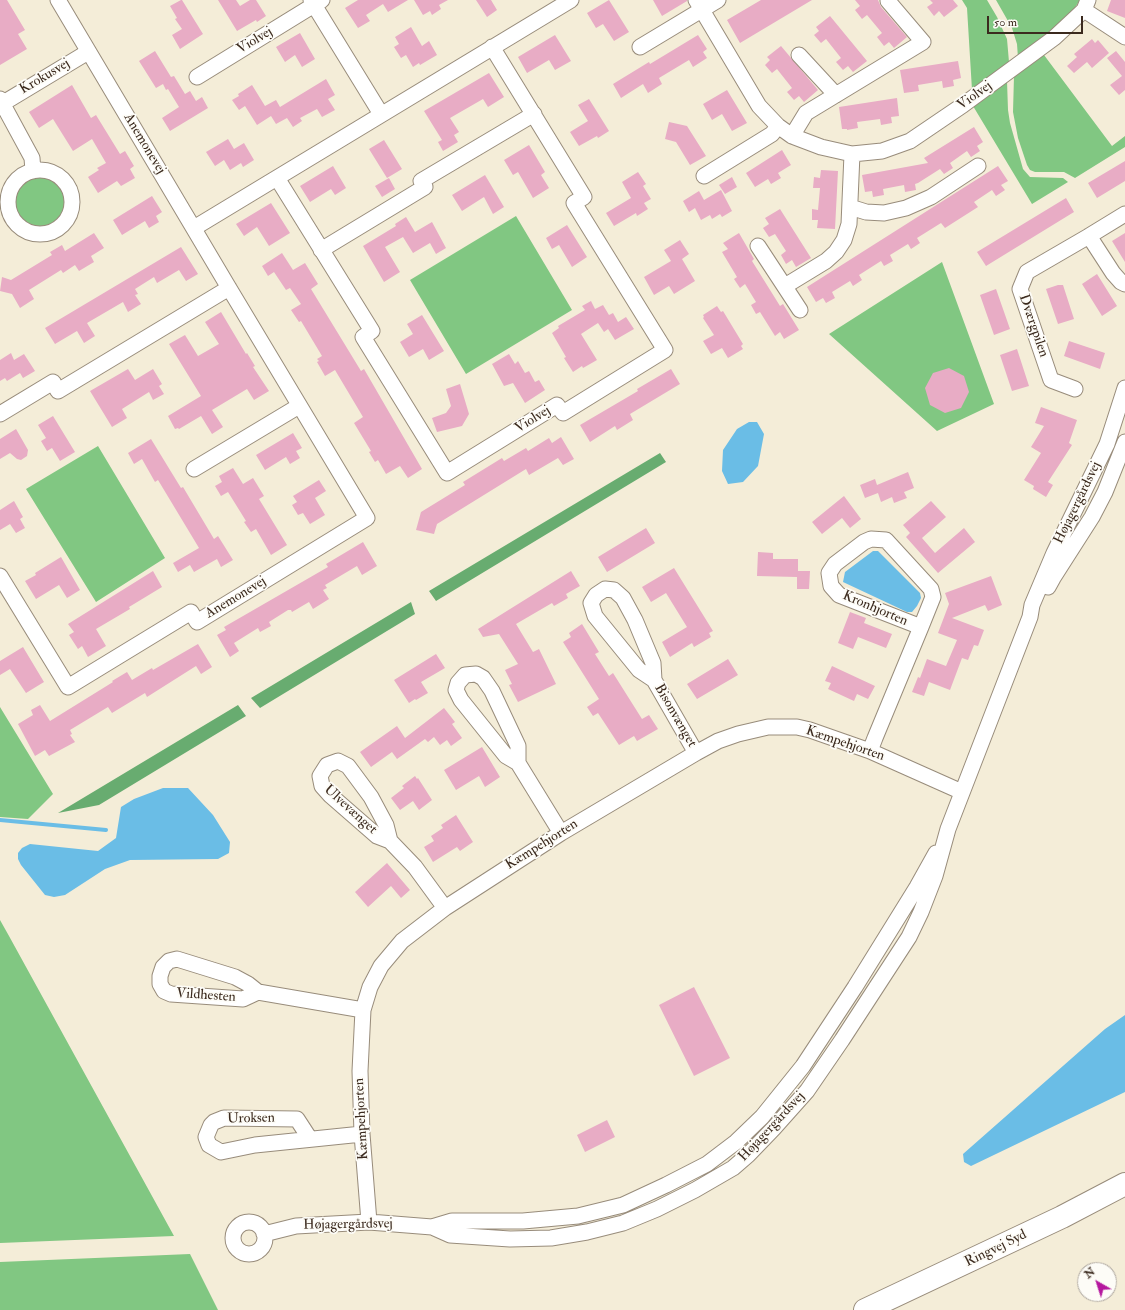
<!DOCTYPE html>
<meta charset="utf-8">
<style>
body{margin:0}
#map{position:relative;width:1125px;height:1310px;overflow:hidden;background:#f4edd8;font-family:"IM FELL Double Pica",serif}
canvas{display:block}
.north{position:absolute;left:1077px;top:1262px;width:40px;height:40px;box-sizing:border-box;background:#fdfcf7;border:1px solid #afa8a0;border-radius:50%;rotate:321deg;font-size:11px;font-weight:700;line-height:16px;text-align:center;color:#3b2a1e}
.north::after{content:'';display:block;margin:auto;width:14px;height:18px;background:#b5179e;clip-path:polygon(50% 0,100% 100%,50% 72%,0 100%)}
.scale{position:absolute;left:987px;top:16px;width:96px;height:18px;box-sizing:border-box;border:2px solid #3b2a1e;border-top:0;padding-left:5px;font-size:12px;line-height:14px;white-space:nowrap;color:#3b2a1e;-webkit-text-stroke:3px #fdfcf7;paint-order:stroke}
</style>
<div id="map">
<canvas width="1125" height="1310"></canvas>
<div class="north">N</div>
<div class="scale">50 m</div>
</div>
<script>
const context = document.querySelector('canvas').getContext('2d');
context.lineJoin = 'round';
function paint(path, color) { context.fillStyle = color; context.fill(path, 'evenodd'); }
const toPath = rows => new Path2D(rows.map(r => 'M' + r).join(''));
function strokePath(path, color, width, dash) { context.strokeStyle = color; context.lineWidth = width; context.lineCap = dash ? 'butt' : 'round'; context.setLineDash(dash || []); context.stroke(path); }
function drawText(font, color, halo, rows, align = 'center') {
  context.font = font + ' "IM FELL Double Pica",serif'; context.lineWidth = 3.5; context.setLineDash([]); context.textBaseline = 'middle'; context.strokeStyle = halo; context.fillStyle = color; for (const [text, x, y, turn = 0] of rows) {
    context.save(); context.translate(x, y); context.rotate((+turn || 0) * Math.PI / 180); context.textAlign = isNaN(turn) ? turn : align; if (halo) context.strokeText(text, 0, 0); context.fillText(text, 0, 0); context.restore();
  }
}
paint(toPath([
 [962,0,987,0,997,17,1007,39,1009,62,972,90,967,8],
 [996,0,1080,0,1070,15,1048,37,1018,58,1017,44,1012,28],
 [1044,55,1112,146,1125,136,1125,147,1075,178,1064,172,1035,172,1030,170,1027,165,1018,138,1013,112,1014,76],
 [1007,81,1008,110,1010,123,1023,169,1030,177,1063,178,1068,182,1032,204,973,106],
 '13 202a27 27 0 1 1 54 0a27 27 0 1 1-54 0Z',
 [516,216,572,310,466,374,410,280],
 [942,262,994,404,937,431,829,334],
 [98,446,165,558,96,602,26,489],
 [0,707,53,794,28,819,0,817],
 [0,920,9,936,174,1236,0,1243],
 [190,1254,218,1310,0,1310,0,1262]
]), '#81c782');
paint(toPath([
 [660,453,666,462,436,601,429,591],
 [411,602,415,614,260,708,251,698],
 [238,705,246,716,99,805,58,813]
]), '#68ac70');
paint(toPath([
 [749,422,757,422,764,434,758,466,743,482,728,484,722,471,723,450,737,429],
 [873,551,878,551,920,593,921,598,917,606,912,612,907,612,843,582,845,572],
 [163,788,188,788,213,815,230,842,229,853,218,859,130,860,105,869,65,895,54,897,45,895,21,865,18,859,18,853,22,848,30,844,98,851,116,838,121,807,134,799],
 [1125,1015,1125,1092,971,1166,964,1162,963,1154,1105,1029]
]), '#6abde6');
strokePath(toPath([
 [0,820,106,830]
]), '#6abde6', 4);
paint(toPath([
 [0,0,7,0,25,30,18,34,27,49,0,65],
 [181,0,182,0,203,34,180,49,172,35,182,29,175,19,177,18,170,6],
 [218,0,236,0,240,6,250,0,256,0,266,16,257,22,256,20,237,31],
 [358,0,408,0,388,12,383,4,366,15,370,21,358,28,345,8],
 [414,0,448,0,439,5,441,9,432,15,430,11,423,15],
 [476,0,491,0,497,10,487,17],
 [609,0,629,32,614,41,603,24,596,28,587,13],
 [653,0,687,0,687,1,662,16],
 [761,0,812,0,740,43,727,20],
 [855,0,878,0,881,7,907,37,894,48,889,42,884,46,877,37,882,33,867,15,862,19,855,10,860,6],
 [930,0,953,0,958,6,944,17,939,11,934,16,927,7,933,3],
 [1111,0,1125,0,1125,18,1107,11],
 [830,16,867,61,853,72,848,66,843,70,836,62,841,58,826,39,821,43,814,35,819,31,816,27],
 [411,27,422,46,429,41,437,55,420,65,419,63,413,67,406,55,401,58,394,47,399,44,395,37],
 [300,33,315,59,302,67,295,55,285,62,276,47],
 [555,35,571,61,555,70,549,60,527,73,518,57],
 [698,35,707,49,703,52,707,58,693,67,689,60,659,78,662,84,648,93,643,84,621,98,613,84,649,62,650,64],
 [1092,39,1095,43,1098,40,1109,53,1092,68,1087,62,1074,73,1067,66,1077,57,1074,54],
 [781,46,818,90,804,102,799,96,794,100,787,92,792,88,777,69,772,73,765,65,770,60,767,57],
 [155,51,171,77,174,76,185,94,190,91,196,101,202,97,208,108,170,131,162,118,179,107,168,89,166,90,163,84,156,88,139,61],
 [1116,51,1125,62,1125,90,1119,95,1110,85,1122,76,1107,58],
 [958,61,961,78,953,80,954,86,943,88,942,81,918,85,919,91,904,93,900,70],
 [489,73,504,97,488,107,483,99,450,118,459,132,454,135,458,142,443,151,438,142,442,140,424,111],
 [326,79,335,95,328,99,335,110,322,117,317,109,300,118,302,121,293,127,287,118,276,124,271,116,257,125,245,106,239,110,232,100,239,96,238,94,252,85,265,106,276,100,280,107],
 [72,85,91,118,96,115,120,154,125,151,134,166,130,169,135,178,121,186,117,181,98,193,88,177,99,170,97,168,106,163,92,139,73,151,53,119,39,128,29,112],
 [727,90,747,123,732,131,722,114,712,120,703,104],
 [897,98,899,116,891,117,892,123,881,125,880,119,857,122,858,128,847,130,847,129,842,129,839,107],
 [589,99,609,131,598,138,597,136,579,146,570,132,588,121,578,105],
 [669,122,687,126,706,156,690,165,676,142,665,139],
 [974,127,983,142,977,146,980,151,971,157,967,151,950,163,953,168,944,174,940,169,918,183,915,184,916,190,905,192,904,185,883,189,884,195,873,197,872,191,865,192,862,175,928,163,924,158],
 [228,139,234,149,244,143,254,160,243,167,241,163,230,170,224,160,215,166,206,152],
 [384,140,402,169,387,178,369,149],
 [529,145,545,172,541,175,549,188,533,198,518,172,513,175,504,160],
 [782,150,791,165,778,173,781,178,771,184,768,179,755,187,746,173],
 [1125,161,1125,181,1097,198,1088,183],
 [333,166,346,188,335,195,331,189,310,202,300,186],
 [998,166,1008,181,1001,185,1005,190,996,196,992,190,974,202,978,207,945,228,941,223,917,238,920,243,911,249,908,244,890,255,893,261,884,266,881,261,859,275,862,280,853,286,850,281,832,292,835,298,826,303,823,298,816,302,807,287],
 [821,170,838,171,835,229,817,228,818,220,812,220,812,209,818,210,820,188,813,188,814,177,820,178],
 [638,172,646,184,643,186,651,199,644,203,648,209,637,216,636,213,614,226,606,213,631,198,622,182],
 [485,175,504,207,493,214,484,197,462,211,452,195],
 [732,177,737,187,725,194,719,185],
 [389,178,395,189,382,197,375,186],
 [721,190,732,211,722,217,720,214,712,219,710,215,701,220,695,208,689,212,683,201,699,191,704,200],
 [152,196,162,212,156,216,159,222,149,228,145,221,122,235,113,220],
 [1066,198,1074,212,986,266,977,252],
 [271,203,290,233,269,246,257,227,244,236,236,224],
 [780,209,811,258,796,267,792,260,786,264,781,255,786,251,775,234,769,237,763,228,769,224,765,218],
 [406,217,415,232,432,222,446,248,436,254,430,243,413,253,403,237,385,247,400,272,384,282,363,246,396,226,395,224],
 [567,225,587,257,572,267,559,245,552,249,546,238],
 [94,233,104,248,91,256,94,262,79,271,75,265,63,273,61,270,29,290,34,299,20,308,12,294,0,291,2,277,11,280,52,255,50,252,62,245,65,251],
 [739,233,754,259,752,261,780,306,783,304,799,330,784,339,780,332,775,336,760,312,756,314,751,305,756,302,745,284,740,288,734,279,737,277,722,252,728,249,723,243],
 [1125,233,1125,262,1112,241],
 [680,240,689,254,682,259,695,281,674,294,669,286,654,295,644,277,671,261,664,250],
 [181,247,198,274,186,281,179,270,157,283,154,277,135,289,138,294,135,295,141,304,128,312,123,302,87,323,95,336,84,343,77,331,55,344,45,328],
 [282,253,293,270,305,263,318,284,311,289,361,371,364,369,422,469,408,478,400,466,386,474,378,460,375,462,369,452,371,451,354,423,363,417,335,370,325,376,317,362,319,361,317,359,322,356,301,321,299,322,291,310,301,304,290,288,286,290,274,272,268,276,262,266],
 [1097,274,1117,306,1102,316,1082,284],
 [1058,285,1063,285,1074,319,1058,324,1046,289],
 [996,289,1010,329,994,335,980,295],
 [591,301,595,309,603,305,609,315,613,313,618,322,626,317,634,329,615,340,608,329,604,332,598,323,581,334,597,360,583,368,582,366,573,372,564,358,566,357,552,333,559,328,558,326,585,310,582,306],
 [717,306,721,312,723,311,743,344,741,346,743,349,728,358,722,348,711,354,703,341,714,335,703,318,704,317,703,315],
 [221,312,246,354,247,353,255,366,253,367,269,391,254,400,247,389,212,410,223,427,212,434,201,416,179,429,178,428,175,429,168,416,201,396,169,344,185,335,198,356,219,344,205,322],
 [422,315,444,351,429,360,423,349,409,357,400,342,413,334,407,324],
 [1069,341,1105,353,1100,369,1064,356],
 [1017,349,1029,386,1012,391,1000,355],
 [11,353,14,360,24,354,35,371,23,378,20,373,7,381,5,378,0,381,0,360],
 [509,354,515,364,518,361,525,373,529,371,535,382,539,380,545,390,525,403,513,383,504,386,492,364],
 [949,368,964,376,969,392,961,408,945,413,930,405,925,388,933,373],
 [128,369,135,380,153,369,162,384,159,386,164,394,153,400,149,392,122,409,127,418,112,427,90,391],
 [671,369,680,384,630,414,633,420,617,430,615,426,590,442,580,425,638,391,637,389],
 [460,384,469,414,462,426,437,432,432,418,446,413,451,406,446,389],
 [1041,407,1077,420,1069,443,1072,445,1048,482,1053,485,1046,497,1033,489,1034,486,1024,480,1041,453,1031,447,1044,426,1035,423],
 [53,416,75,452,60,461,52,448,47,451,41,441,46,438,38,425],
 [16,429,28,450,27,456,21,460,17,459,10,453,0,459,0,439],
 [293,433,302,448,296,451,300,458,290,464,286,457,265,470,256,455],
 [561,437,574,459,563,465,558,458,529,475,526,469,437,524,434,534,416,530,421,512,465,485,463,482,502,458,504,461,526,448,528,451,549,438,552,443],
 [151,439,181,488,183,487,214,539,218,536,233,560,221,567,217,559,194,572,190,565,178,572,173,563,199,548,158,480,155,482,142,459,134,464,128,453],
 [233,468,243,484,253,478,264,496,259,499,287,545,271,555,256,529,251,532,244,522,246,521,228,492,221,496,215,486,222,482,219,476],
 [908,472,914,488,904,492,907,498,894,503,892,497,881,502,878,493,865,498,860,485,875,479,877,485],
 [319,480,326,491,315,498,325,515,310,524,303,513,298,515,292,505,297,502,293,496],
 [844,496,861,519,850,528,842,518,822,534,812,522],
 [14,501,23,517,20,519,25,528,16,533,10,524,0,530,0,510],
 [931,501,946,517,922,538,935,553,964,528,975,542,938,573,906,537,910,533,903,525],
 [646,528,655,543,607,572,598,557],
 [363,542,377,566,362,575,357,566,325,585,327,588,323,590,329,599,313,609,309,602,292,612,291,610,288,610,269,622,271,626,260,632,258,628,234,643,239,651,230,657,217,635,226,630,224,627,328,567,326,564],
 [758,552,773,553,773,559,798,559,798,571,810,571,809,589,797,589,797,577,757,576],
 [61,557,80,590,67,598,59,585,36,599,25,581,36,575,35,573],
 [674,568,713,631,709,633,711,637,694,647,692,643,670,657,662,642,687,627,666,593,651,602,642,587],
 [153,571,162,587,129,607,130,609,96,629,106,646,88,657,82,646,78,649,69,635,74,632,68,624],
 [571,571,580,586,566,594,568,598,554,606,552,603,516,624,533,652,539,649,556,684,518,702,509,685,512,684,505,670,518,664,499,634,483,637,478,629],
 [991,576,1002,605,988,611,985,605,952,618,984,630,978,646,974,645,968,660,962,658,950,690,929,682,924,696,912,692,918,677,920,678,927,659,946,666,957,640,938,633,949,604,945,593],
 [850,612,866,618,864,623,892,634,886,648,858,637,853,649,838,643],
 [582,624,599,652,595,654,609,676,613,673,642,719,649,715,658,729,637,741,634,736,619,745,598,713,593,716,587,707,599,699,563,642,571,637,569,633],
 [198,644,212,667,201,674,196,666,147,697,145,693,112,713,108,707,70,730,72,734,70,735,75,742,49,756,45,750,35,756,18,724,33,715,31,710,40,705,50,721,113,682,112,681,127,672,132,680,152,668,153,670],
 [23,647,44,682,26,693,10,669,0,675,0,661],
 [436,654,445,668,421,682,428,693,416,700,415,699,409,703,394,680],
 [728,659,738,675,697,699,687,684],
 [832,666,875,686,868,699,857,694,854,701,828,689,831,683,825,681],
 [444,708,455,722,452,724,462,738,451,746,447,740,440,745,434,737,428,742,425,739,397,759,392,752,371,767,360,752,397,726,405,738],
 [482,747,500,777,485,787,479,776,456,790,444,770],
 [415,776,417,779,418,778,432,800,419,810,413,801,400,810,391,798,404,788,402,786],
 [456,815,473,842,460,851,457,847,433,862,424,847,434,841,431,836,443,828,441,825],
 [387,863,410,890,401,898,391,886,368,907,355,892],
 [694,987,730,1058,694,1076,659,1005],
 [607,1120,615,1137,585,1152,577,1135]
]), '#e8acc5');
const minor = toPath([
 [311,0,381,114],
 [696,0,759,106,778,126,792,136,821,147,852,154,882,151,910,141,963,105,1054,38,1084,10,1088,0],
 [1084,10,1125,37],
 [640,47,718,0],
 [799,55,836,95],
 [197,77,322,0],
 [0,99,32,158,33,171],
 [0,105,88,52],
 [792,136,806,113,923,42,888,1],
 '8 202a32 32 0 1 1 64 0a32 32 0 1 1-64 0Z',
 [704,176,772,134,778,126],
 [277,178,372,331,363,337,447,473,557,405,563,413,665,350,574,203,584,197,492,47],
 [850,207,866,212,884,213,906,208,931,197,978,166],
 [194,228,571,0],
 [1089,236,1113,273,1121,282,1125,284],
 [758,246,800,310],
 [321,250,425,187,421,181,534,114],
 [785,286,826,261,836,252,844,240,849,224,852,154],
 [1075,389,1051,380,1020,289,1027,272,1089,236,1125,214],
 [0,414,53,382,58,391,229,288],
 [194,469,299,406],
 [0,576,68,687,191,612,197,622,367,518,229,288,58,0],
 [1048,587,1053,578,1092,517,1105,492,1125,442],
 [654,680,639,670,595,616,591,603,596,595,605,589,614,590,623,598,635,620,653,663,654,680,696,753],
 [870,751,875,738,921,627,933,597,931,589,886,540,871,539,864,542,835,564,829,573,831,586,839,595,921,627],
 [518,763,506,756,461,700,456,690,458,683,465,675,476,674,483,678,492,691,518,746,518,763,561,833],
 [390,841,377,836,330,795,322,786,320,776,327,765,338,761,348,766,371,797,386,825,390,841,415,867,445,908],
 [258,992,243,999,171,994,164,991,160,984,160,976,163,967,169,961,177,959,235,977,248,984,258,992,363,1010],
 [310,1139,297,1119,224,1118,214,1122,211,1125,206,1137,209,1145,221,1152,255,1145,362,1134],
 '233 1238a16 16 0 1 1 32 0a16 16 0 1 1-32 0Z',
 [369,1222,362,1134,360,1071,363,1010,370,987,381,966,402,941,445,908,561,833,696,753,718,741,738,734,768,727,797,727,810,730,870,751,962,792],
 [432,1227,450,1235,510,1239,551,1238,587,1232,623,1223,657,1209,695,1190,733,1168,748,1155,774,1128,807,1091,842,1040,909,937,921,912,935,876,948,829,1030,617,1032,605,1054,553,1107,444,1125,388],
 [264,1234,296,1226,369,1222,432,1227,452,1221,523,1221,578,1216,623,1205,666,1185,707,1164,736,1142,762,1117,803,1066,855,987,917,887,936,853]
]);
const trunk = toPath([
 [865,1310,1062,1217,1125,1184]
]);
strokePath(minor, '#988c7b', 17);
strokePath(trunk, '#988c7b', 24);
strokePath(minor, '#fff', 15);
strokePath(trunk, '#fff', 22);
drawText('14px', '#3b2a1e', '#fdfcf7', [
 ["Violvej",255,41,-31],
 ["Krokusvej",45,77,-31],
 ["Violvej",975,96,-36],
 ["Anemonevej",144,144,59],
 ["Dværgpilen",1033,326,71],
 ["Violvej",533,420,-32],
 ["Højagergårdsvej",1078,503,-64],
 ["Anemonevej",236,598,-31],
 ["Kronhjorten",875,609,23],
 ["Bisonvænget",675,716,60],
 ["Kæmpehjorten",845,744,19],
 ["Ulvevænget",350,810,42],
 ["Kæmpehjorten",542,845,-32],
 ["Vildhesten",206,996,4],
 ["Uroksen",251,1119,-1],
 ["Kæmpehjorten",362,1119,-93],
 ["Højagergårdsvej",772,1127,-47],
 ["Højagergårdsvej",348,1225,-1],
 ["Ringvej Syd",996,1249,-26]
]);
</script>
